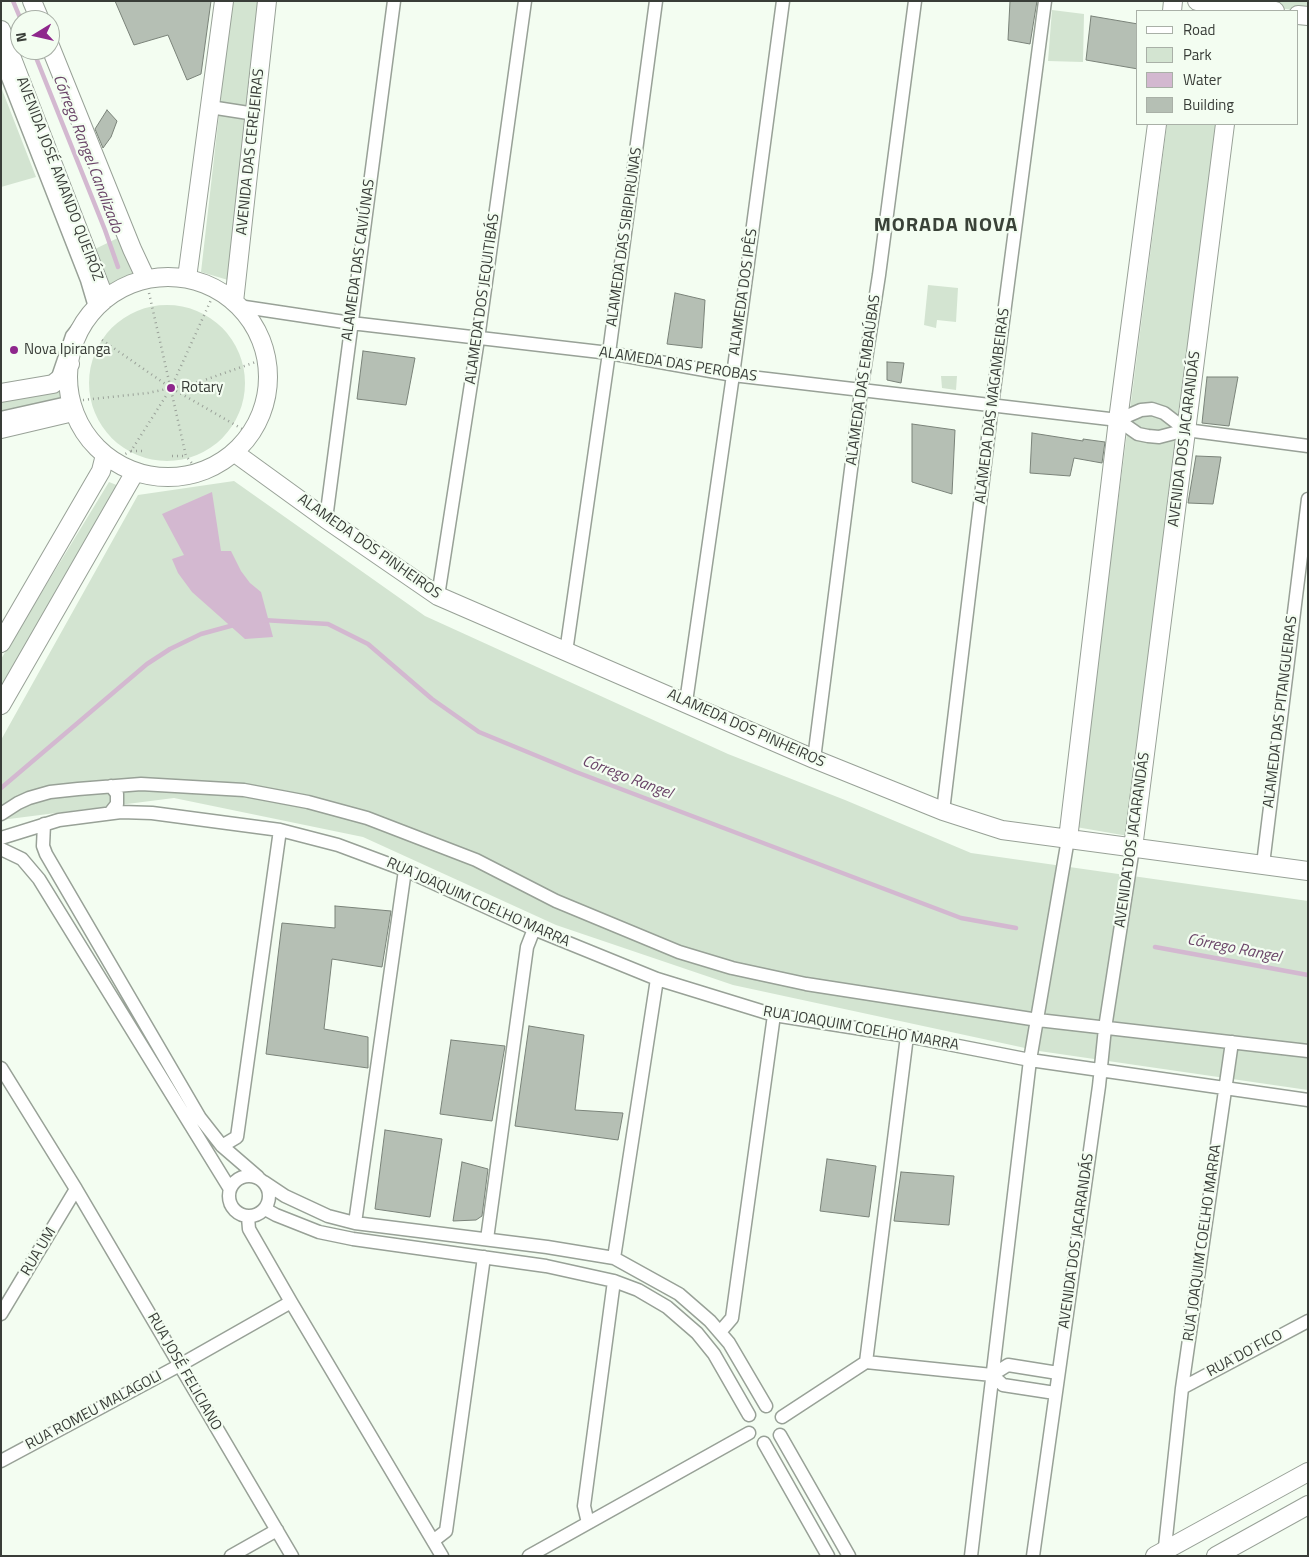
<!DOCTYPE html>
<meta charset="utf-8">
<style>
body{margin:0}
#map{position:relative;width:1309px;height:1557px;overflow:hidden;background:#f3fdf1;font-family:"Titillium Web",sans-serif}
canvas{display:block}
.frame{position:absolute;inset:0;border:2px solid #393d38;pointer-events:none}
.legend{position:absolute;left:1136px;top:10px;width:162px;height:115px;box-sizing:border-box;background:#f3fdf1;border:1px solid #a9b0a7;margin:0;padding:6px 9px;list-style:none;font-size:15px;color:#393d38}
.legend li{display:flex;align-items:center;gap:10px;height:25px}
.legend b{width:25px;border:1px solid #a9b0a7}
.north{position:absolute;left:10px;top:10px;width:50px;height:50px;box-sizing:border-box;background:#f3fdf1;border:1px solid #a9b0a7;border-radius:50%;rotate:261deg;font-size:14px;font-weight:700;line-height:20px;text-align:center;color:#393d38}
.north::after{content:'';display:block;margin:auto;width:18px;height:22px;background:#8e278c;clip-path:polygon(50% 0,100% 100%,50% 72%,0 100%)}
</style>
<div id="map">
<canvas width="1309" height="1557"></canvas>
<div class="frame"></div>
<ul class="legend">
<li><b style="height:6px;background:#fff"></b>Road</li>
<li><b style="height:14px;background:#d3e4d1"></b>Park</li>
<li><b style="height:14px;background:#d3b8d0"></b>Water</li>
<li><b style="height:14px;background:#b5bfb4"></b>Building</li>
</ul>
<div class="north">N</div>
</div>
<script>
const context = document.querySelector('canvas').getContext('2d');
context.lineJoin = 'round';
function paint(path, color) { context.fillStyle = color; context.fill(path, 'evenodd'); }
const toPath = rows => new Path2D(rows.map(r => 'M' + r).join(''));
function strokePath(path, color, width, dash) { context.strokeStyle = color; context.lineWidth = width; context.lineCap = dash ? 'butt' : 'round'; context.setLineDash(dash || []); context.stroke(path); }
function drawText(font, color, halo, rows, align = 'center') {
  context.font = font + ' "Titillium Web",sans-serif'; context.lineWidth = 4.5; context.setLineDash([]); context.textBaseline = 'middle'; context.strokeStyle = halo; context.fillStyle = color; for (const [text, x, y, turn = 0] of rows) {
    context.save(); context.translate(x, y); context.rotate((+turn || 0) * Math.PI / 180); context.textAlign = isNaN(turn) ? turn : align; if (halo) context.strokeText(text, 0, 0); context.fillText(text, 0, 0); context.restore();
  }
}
paint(toPath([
 [232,1,260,1,228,280,201,272],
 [1228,1,1308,1,1308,12],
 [1052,10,1084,14,1083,62,1048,61],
 [1,87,36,177,1,187],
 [1167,124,1222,124,1128,836,1076,827],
 [124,235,139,272,120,279,106,288,95,249],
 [928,285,958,288,956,322,937,320,936,328,924,325],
 '89 383a78 78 0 1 1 156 0a78 78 0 1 1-156 0Z',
 [941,376,957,376,956,390,942,388],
 [65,384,71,404,1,422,1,401],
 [234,481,425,616,728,754,845,800,971,853,1308,901,1308,1090,1039,1051,733,985,556,925,363,837,174,798,1,820,1,740,138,495],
 [109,482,124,488,1,693,1,659]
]), '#d3e4d1');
paint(toPath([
 [212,492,221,551,231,551,241,571,250,583,261,592,273,637,245,639,192,592,178,573,172,559,184,555,162,514]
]), '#d3b8d0');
strokePath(toPath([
 [13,1,21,20],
 [33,50,105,230,118,267],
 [263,620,328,624,368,644,432,699,479,732,576,772,961,918,1016,928],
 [1,788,147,664,170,649,201,634,234,625],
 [1155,947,1308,975]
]), '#d3b8d0', 4.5);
const building = toPath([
 [115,1,211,1,201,74,187,80,168,35,134,45,115,1],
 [1010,1,1037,1,1030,44,1008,40,1010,1],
 [1091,16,1138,24,1138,69,1086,60,1091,16],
 [107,110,117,121,111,137,103,148,95,129,107,110],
 [675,293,705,300,702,348,667,344,675,293],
 [363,351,415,358,406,405,357,399,363,351],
 [887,362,904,363,901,383,887,380,887,362],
 [1207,377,1238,377,1229,426,1202,423,1207,377],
 [912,424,955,430,952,494,912,482,912,424],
 [1032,433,1083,441,1083,439,1105,442,1102,463,1074,458,1070,476,1030,473,1032,433],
 [1196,456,1221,457,1213,504,1188,503,1196,456],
 [335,906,391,911,382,967,332,959,324,1029,368,1037,368,1068,266,1054,282,923,335,928,335,906],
 [529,1026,584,1035,575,1110,623,1113,618,1140,515,1126,529,1026],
 [451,1040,505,1046,492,1121,440,1114,451,1040],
 [385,1130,442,1139,430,1217,375,1209,385,1130],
 [827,1159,876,1166,869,1217,820,1211,827,1159],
 [462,1162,488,1169,482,1216,476,1220,453,1221,462,1162],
 [901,1172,954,1176,949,1225,894,1221,901,1172]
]);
paint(building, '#b5bfb4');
strokePath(building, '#7a8379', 1);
const street = toPath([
 [1,60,87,280,95,307,72,336,59,374],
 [210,107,255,114],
 [238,306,351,323,609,353,733,375,1118,420,1138,434,1148,436,1159,437,1186,430,1308,446],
 [1,418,72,402],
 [1118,420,1141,410,1152,409,1164,413,1186,430],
 [326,519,394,1],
 [438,596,478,339,525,1],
 [566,652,609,353,656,1],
 [686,702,733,375,783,1],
 [814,759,861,391,879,275,915,1],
 [943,811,992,405,1045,1],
 [110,813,117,804,117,794,111,786],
 [1,814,18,803,29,798,50,792,78,789,141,784,244,790,308,802,367,818,476,860,556,901,679,952,732,968,806,984,1038,1020,1308,1051],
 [44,824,43,846,46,854,200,1118,222,1146,258,1177],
 [1,838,59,820,121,812,152,813,280,830,338,845,405,870,534,929,657,979,774,1015,907,1036,1030,1060,1308,1100],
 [1,849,22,859,39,879,230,1189],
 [1263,864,1308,499],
 [1,1068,76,1189,292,1556],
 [222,1146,237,1137,280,830],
 '229 1196a20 20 0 1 1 40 0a20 20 0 1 1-40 0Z',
 [264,1182,285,1196,328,1216,355,1223,547,1247,614,1258,679,1294,710,1321,729,1343,766,1406],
 [265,1209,276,1215,319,1232,353,1239,546,1266,614,1281,638,1290,667,1307,697,1333,714,1354,749,1415],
 [248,1217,249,1229,291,1302,442,1556],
 [355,1223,405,870],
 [487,1239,527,947,534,929],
 [614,1258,657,979],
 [1,1314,76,1189],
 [720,1332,732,1318,774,1015],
 [866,1362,907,1036],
 [992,1375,1003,1385,1055,1393],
 [1182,1388,1308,1321],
 [782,1417,866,1362,992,1375,1008,1365,1058,1373],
 [780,1435,849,1556],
 [764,1443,828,1556],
 [1,1461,180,1365,291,1302],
 [588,1523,584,1506,614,1281],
 [433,1541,446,1531,484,1257],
 [231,1556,277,1530],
 [529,1556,749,1433],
 [971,1556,1030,1060,1068,839],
 [1033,1556,1099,1086,1105,1028,1133,848],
 [1164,1556,1182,1388,1232,1042]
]);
const secondary = toPath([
 [32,1,40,20],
 [1197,1,1275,11],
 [1172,11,1173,1],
 [1298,15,1308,16],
 [1,30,105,299],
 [50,46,132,249,146,279],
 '68 377a100 100 0 1 1 200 0a100 100 0 1 1-200 0Z',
 [187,278,224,1],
 [234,302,267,1],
 [1,393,53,384,62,377,70,364],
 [1,429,73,412],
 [235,453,326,519,438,596,814,759,943,811,1002,830,1308,871],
 [1,643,101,471,105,455],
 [1,705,135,472],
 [1068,839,1118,420,1157,124],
 [1133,848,1225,124],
 [1155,1556,1308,1472],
 [1216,1556,1308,1505]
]);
strokePath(street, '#98a197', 15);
strokePath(secondary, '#98a197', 20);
strokePath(toPath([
 [149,293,186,456,200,473],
 [102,340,171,388,251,434],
 [83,400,148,393,171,388,199,382,267,358],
 [131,451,144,451],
 [121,456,131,451,171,388,216,289],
 [172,456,186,456]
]), '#9aa199', 2.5, [1, 4]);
strokePath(street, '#fff', 12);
strokePath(secondary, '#fff', 18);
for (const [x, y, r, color] of [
 [14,350,5,"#8e278c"],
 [171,388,5,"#8e278c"]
]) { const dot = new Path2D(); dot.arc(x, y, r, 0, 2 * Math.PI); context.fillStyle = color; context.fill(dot); strokePath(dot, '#f3fdf1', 2); }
drawText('15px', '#393d38', '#f3fdf1', [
 ["AVENIDA DAS CEREJEIRAS",251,152,-84],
 ["AVENIDA JOSÉ AMANDO QUEIRÓZ",59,179,69],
 ["ALAMEDA DAS SIBIPIRUNAS",625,237,-82],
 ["ALAMEDA DAS CAVIÚNAS",359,260,-82],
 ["ALAMEDA DOS IPÊS",744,292,-82],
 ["ALAMEDA DOS JEQUITIBÁS",483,299,-82],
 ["ALAMEDA DAS PEROBAS",678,365,9],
 ["ALAMEDA DAS EMBAÚBAS",864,380,-82],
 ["ALAMEDA DAS MAGAMBEIRAS",993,406,-83],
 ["AVENIDA DOS JACARANDÁS",1185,439,-83],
 ["ALAMEDA DOS PINHEIROS",369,547,35],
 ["ALAMEDA DAS PITANGUEIRAS",1281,712,-83],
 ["ALAMEDA DOS PINHEIROS",746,729,24],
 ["AVENIDA DOS JACARANDÁS",1133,840,-82],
 ["RUA JOAQUIM COELHO MARRA",478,903,24],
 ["RUA JOAQUIM COELHO MARRA",861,1029,10],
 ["AVENIDA DOS JACARANDÁS",1077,1241,-82],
 ["RUA JOAQUIM COELHO MARRA",1203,1243,-82],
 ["RUA UM",39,1252,-59],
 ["RUA DO FICO",1245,1354,-28],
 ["RUA JOSÉ FELICIANO",184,1372,60],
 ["RUA ROMEU MALAGOLI",94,1411,-28]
]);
drawText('15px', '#393d38', '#f3fdf1', [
 ["Nova Ipiranga",24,350],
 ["Rotary",181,388]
], 'left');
drawText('italic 16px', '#6a4468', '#f3fdf1', [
 ["Córrego Rangel Canalizado",87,154,69],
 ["Córrego Rangel",627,778,21],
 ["Córrego Rangel",1234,949,11]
]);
context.letterSpacing = '1px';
drawText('bold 20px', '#3a4238', '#f3fdf1', [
 ["MORADA NOVA",946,226]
]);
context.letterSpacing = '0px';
</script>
